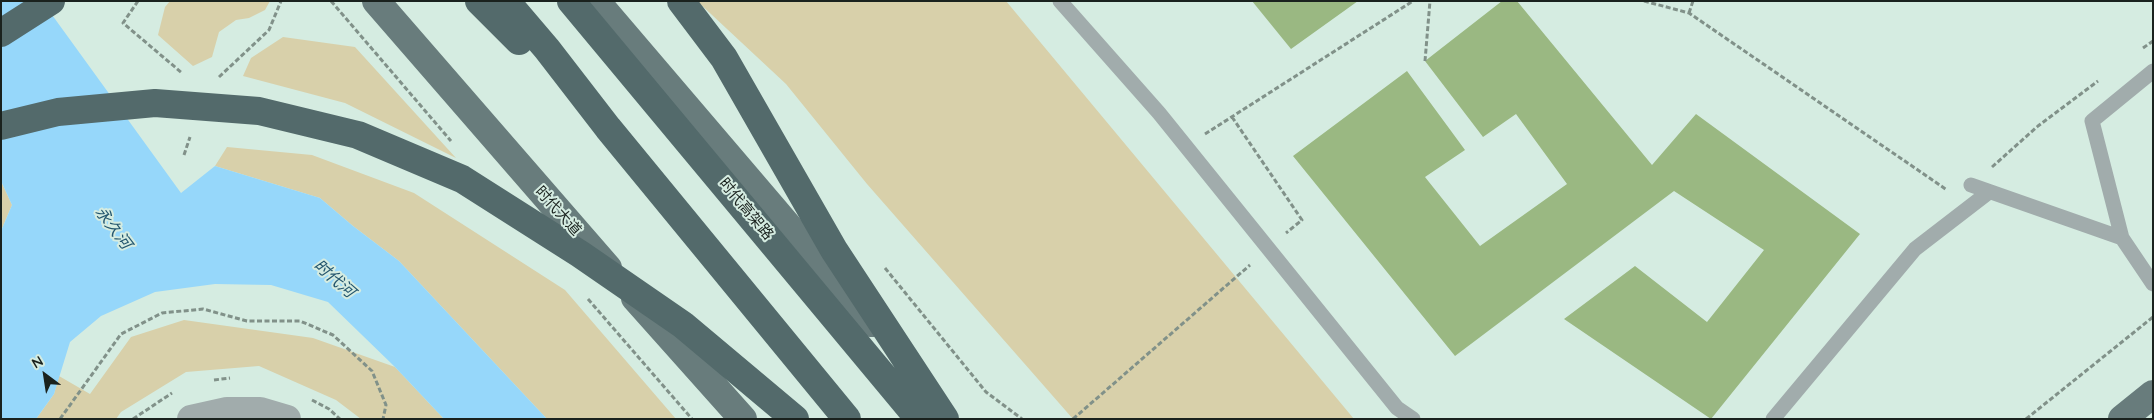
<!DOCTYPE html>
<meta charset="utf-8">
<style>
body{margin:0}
#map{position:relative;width:2154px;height:420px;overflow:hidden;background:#d5ece1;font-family:Quicksand,sans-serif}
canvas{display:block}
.frame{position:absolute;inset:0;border:2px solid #1a221e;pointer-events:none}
.north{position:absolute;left:20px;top:350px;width:50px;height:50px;-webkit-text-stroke:4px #d5ece1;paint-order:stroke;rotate:329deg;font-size:14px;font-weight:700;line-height:20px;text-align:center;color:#1a221e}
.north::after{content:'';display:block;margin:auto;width:18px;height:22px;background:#1a221e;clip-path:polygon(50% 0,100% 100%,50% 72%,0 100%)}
</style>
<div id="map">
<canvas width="2154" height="420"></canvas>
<div class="frame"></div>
<div class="north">N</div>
</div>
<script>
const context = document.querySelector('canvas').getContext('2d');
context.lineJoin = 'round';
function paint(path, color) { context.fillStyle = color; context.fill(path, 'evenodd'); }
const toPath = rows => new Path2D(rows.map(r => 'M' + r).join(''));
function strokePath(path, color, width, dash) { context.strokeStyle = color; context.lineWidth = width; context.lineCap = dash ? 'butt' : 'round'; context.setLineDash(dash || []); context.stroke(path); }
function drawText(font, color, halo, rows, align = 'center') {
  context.font = font + ' Quicksand,"Noto Sans SC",sans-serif'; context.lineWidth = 4; context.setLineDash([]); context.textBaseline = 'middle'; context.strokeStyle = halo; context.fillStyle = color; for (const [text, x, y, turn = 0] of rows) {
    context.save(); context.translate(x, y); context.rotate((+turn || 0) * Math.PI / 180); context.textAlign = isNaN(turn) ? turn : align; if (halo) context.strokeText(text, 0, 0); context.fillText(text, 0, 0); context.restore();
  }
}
paint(toPath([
 [170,1,270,1,265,10,249,18,236,20,219,32,212,57,193,66,158,35,165,7],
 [697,1,1006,1,1354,419,1073,419,867,184,786,84],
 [283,37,355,47,456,158,345,103,243,76,251,58],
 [227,147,312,155,414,193,565,290,676,419,547,419,399,261,353,226,320,198,215,166],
 [1,181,12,205,1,231],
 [184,320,313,338,395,367,444,419,361,419,336,400,259,366,186,372,121,412,116,419,36,419,54,394,59,376,90,394,131,337]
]), '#d8d0aa');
paint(toPath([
 [1,1,42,1,181,193,215,166,320,198,353,226,399,261,547,419,444,419,395,367,328,302,271,285,215,284,155,292,101,316,70,342,54,394,36,419,1,419,1,231,12,205,1,181]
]), '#96d7fa');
paint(toPath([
 [1252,1,1358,1,1291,49],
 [1502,1,1517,1,1652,165,1696,114,1860,234,1711,419,1564,319,1635,266,1707,322,1764,250,1674,191,1455,356,1293,156,1407,71,1465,150,1425,177,1480,246,1567,184,1516,114,1483,137,1425,61]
]), '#9ab882');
strokePath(toPath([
 [138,1,123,23,182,73],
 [331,1,451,141],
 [1644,1,1689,13,1947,190],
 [1689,13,1693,1],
 [2143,48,2153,41],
 [1425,61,1430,1],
 [219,77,269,30,281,1],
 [1232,117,1302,220,1286,233],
 [1205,134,1413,1],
 [184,155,190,137],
 [1992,167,2038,126,2098,81],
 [885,268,986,392,1022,419],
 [588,299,692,419],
 [214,380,230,378],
 [312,400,329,409,340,419],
 [60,419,121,334,162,313,203,309,247,321,300,321,333,335,372,371,386,405,383,419],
 [133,419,172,393],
 [1073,419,1250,265],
 [2026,419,2153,317]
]), '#819189', 3, [5, 2.5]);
strokePath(toPath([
 [1060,1,1159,113,1397,408,1413,419],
 [1971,185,2122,238,2092,121,2153,71],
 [2122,238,2153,284],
 [1773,419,1915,249,1989,192]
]), '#a1acac', 15);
strokePath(toPath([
 [191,419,227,411,260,411,287,419]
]), '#a1acac', 28);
strokePath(toPath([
 [376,1,608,268],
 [596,1,871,323],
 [635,298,743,419],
 [2122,419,2153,394]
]), '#687c7c', 28);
strokePath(toPath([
 [479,1,519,41],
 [506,1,547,49,608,128,847,419],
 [571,1,919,419],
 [681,1,724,58,834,250,945,419],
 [1,33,51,1],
 [1,126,58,112,155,103,259,111,358,135,462,179,580,254,683,325,795,419]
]), '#536a6b', 28);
drawText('15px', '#1a221e', '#d5ece1', [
 ["时代高架路",746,209,50],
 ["时代大道",558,211,48]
]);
drawText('italic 16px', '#24566e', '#d5ece1', [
 ["永久河",113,228,53],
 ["时代河",334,279,41]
]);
</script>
